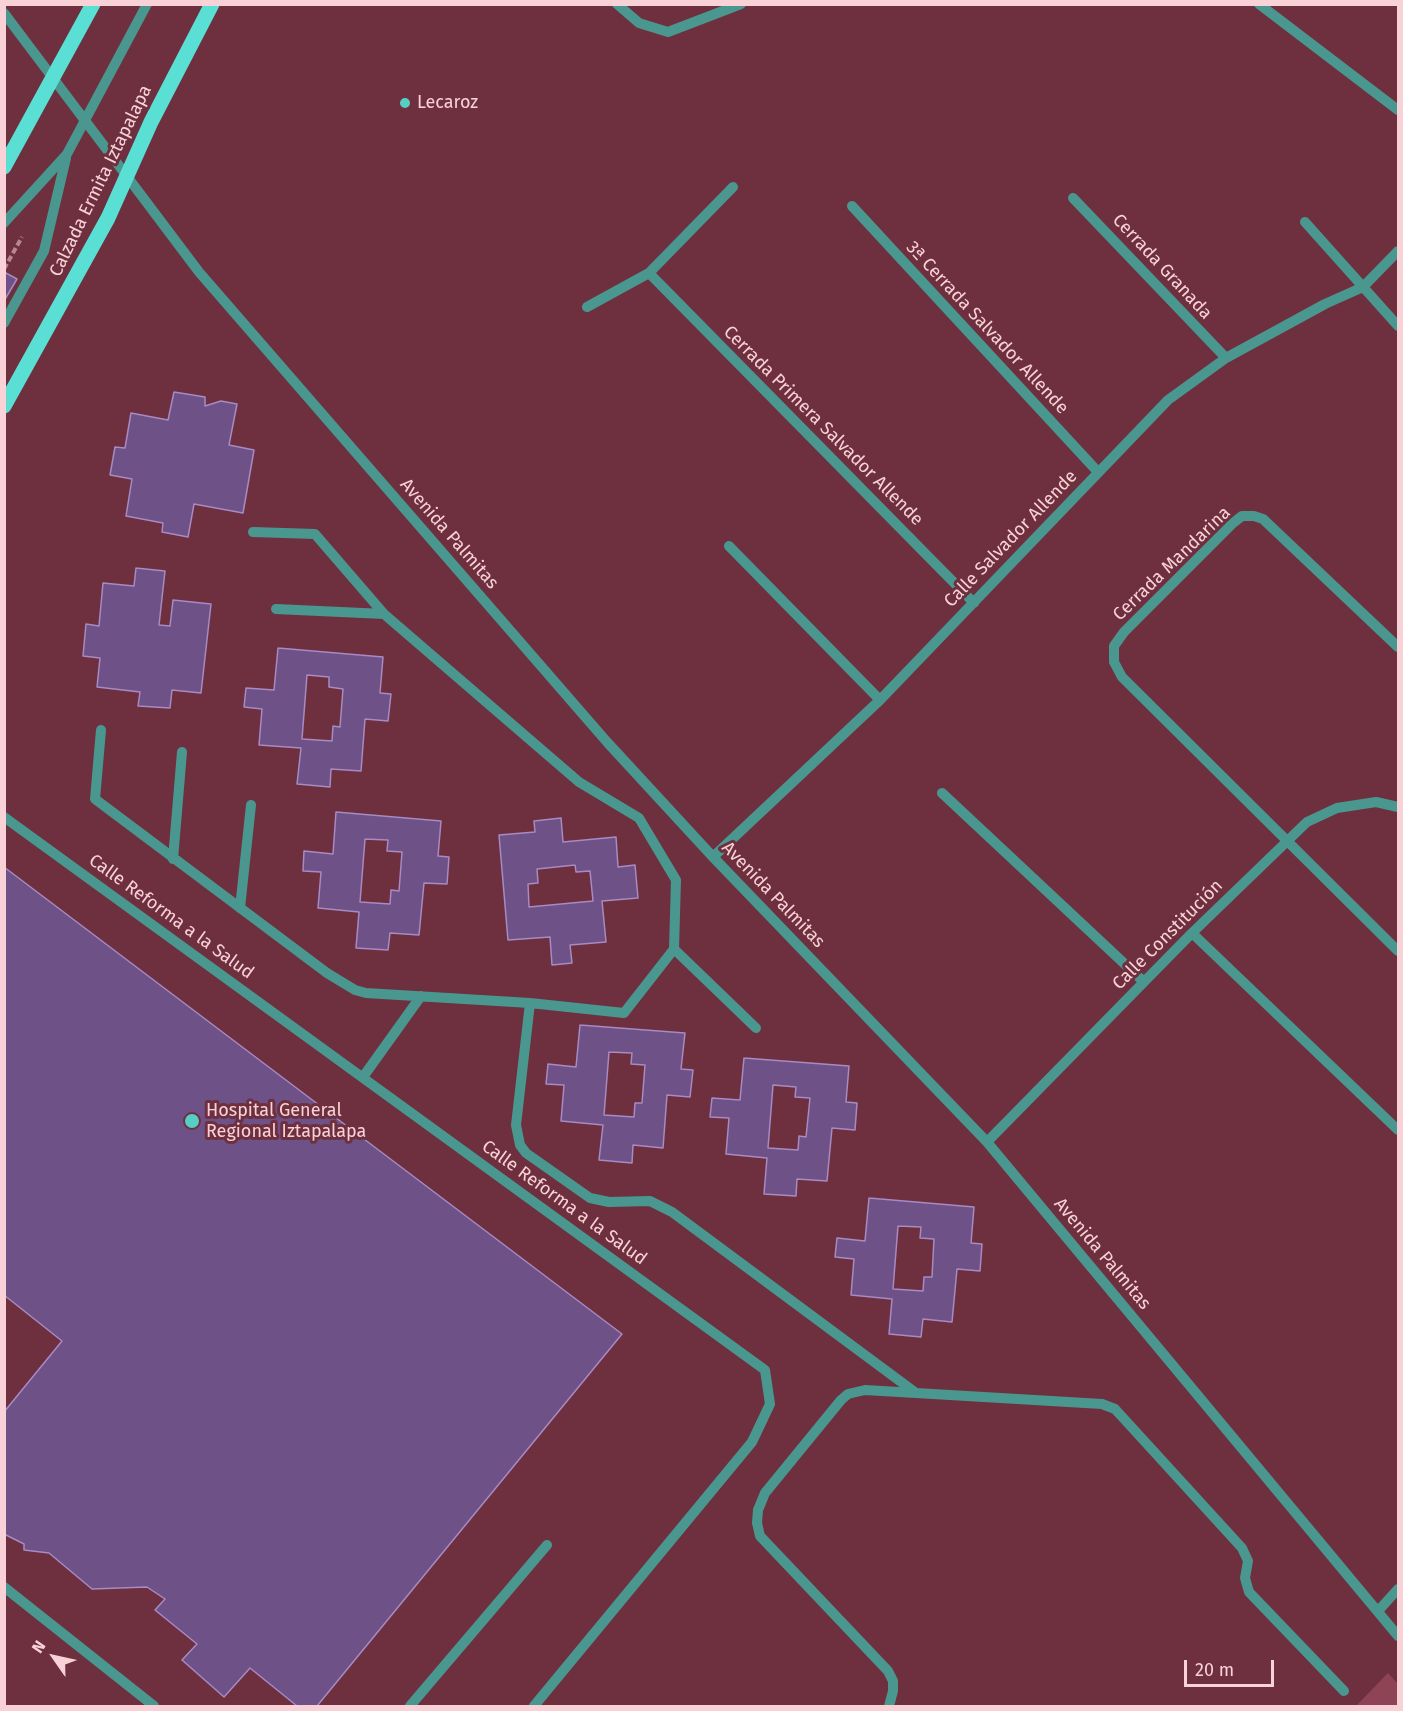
<!DOCTYPE html>
<meta charset="utf-8">
<style>
body{margin:0}
#map{position:relative;width:1403px;height:1711px;overflow:hidden;background:#6e303e;font-family:"Fira Sans",sans-serif}
canvas{display:block}
.frame{position:absolute;inset:0;border:6px solid #f9d2d7;pointer-events:none}
.north{position:absolute;left:24px;top:1627px;width:60px;height:60px;-webkit-text-stroke:4px #6e303e;paint-order:stroke;rotate:304deg;font-size:16px;font-weight:700;line-height:24px;text-align:center;color:#f9d2d7}
.north::after{content:'';display:block;margin:auto;width:21px;height:27px;background:#f9d2d7;clip-path:polygon(50% 0,100% 100%,50% 72%,0 100%)}
.scale{position:absolute;left:1184px;top:1660px;width:90px;height:27px;box-sizing:border-box;border:3px solid #f9d2d7;border-top:0;padding-left:8px;font-size:18px;line-height:21px;white-space:nowrap;color:#f9d2d7;-webkit-text-stroke:4px #6e303e;paint-order:stroke}
</style>
<div id="map">
<canvas width="1403" height="1711"></canvas>
<div class="frame"></div>
<div class="north">N</div>
<div class="scale">20 m</div>
</div>
<script>
const context = document.querySelector('canvas').getContext('2d');
context.lineJoin = 'round';
function paint(path, color) { context.fillStyle = color; context.fill(path, 'evenodd'); }
const toPath = rows => new Path2D(rows.map(r => 'M' + r).join(''));
function strokePath(path, color, width, dash) { context.strokeStyle = color; context.lineWidth = width; context.lineCap = dash ? 'butt' : 'round'; context.setLineDash(dash || []); context.stroke(path); }
function drawText(font, color, halo, rows, align = 'center') {
  context.font = font + ' "Fira Sans",sans-serif'; context.lineWidth = 6; context.setLineDash([]); context.textBaseline = 'middle'; context.strokeStyle = halo; context.fillStyle = color; for (const [text, x, y, turn = 0] of rows) {
    context.save(); context.translate(x, y); context.rotate((+turn || 0) * Math.PI / 180); context.textAlign = isNaN(turn) ? turn : align; if (halo) context.strokeText(text, 0, 0); context.fillText(text, 0, 0); context.restore();
  }
}
paint(toPath([
 [1388,1673,1398,1684,1398,1706,1356,1706]
]), '#8f4455');
const building = toPath([
 [4,272,17,279,4,301,4,272],
 [174,392,205,397,205,406,221,401,237,404,229,445,254,450,243,513,194,504,188,537,162,532,163,523,126,516,132,479,110,475,115,447,125,448,131,413,168,420,174,392],
 [136,568,165,571,159,625,170,626,173,600,211,604,201,693,172,690,170,708,138,706,140,692,97,687,100,658,83,656,86,624,99,626,103,583,134,586,136,568],
 [278,648,383,657,380,693,391,694,388,721,365,719,361,771,331,769,330,787,297,784,301,748,259,745,262,709,244,707,246,688,274,690,278,648],
 [307,675,329,677,329,687,343,689,340,727,333,726,332,741,302,739,307,675],
 [336,812,441,821,438,856,449,857,447,884,424,883,419,935,390,933,388,950,356,948,359,912,318,908,321,872,303,871,304,851,333,854,336,812],
 [365,839,388,840,387,851,402,852,399,891,391,890,390,904,360,902,365,839],
 [561,818,563,842,616,837,618,867,635,865,638,898,602,901,606,942,570,945,572,963,552,965,550,937,508,940,499,835,535,832,534,821,561,818],
 [575,865,576,872,590,871,593,901,529,907,528,884,538,883,537,869,575,865],
 [4,867,622,1334,317,1706,297,1706,250,1668,224,1697,182,1660,197,1644,155,1610,165,1599,147,1587,92,1589,49,1553,24,1550,24,1544,4,1534,4,1412,62,1341,4,1295,4,867],
 [580,1025,685,1033,681,1069,693,1070,690,1097,667,1095,663,1148,633,1145,632,1163,599,1160,603,1125,561,1121,564,1085,546,1084,548,1064,576,1067,580,1025],
 [609,1052,632,1053,631,1064,645,1065,642,1103,635,1103,634,1117,604,1115,609,1052],
 [744,1058,849,1066,846,1102,857,1103,855,1130,832,1128,827,1181,797,1179,796,1196,764,1194,767,1158,726,1154,729,1118,710,1117,712,1098,740,1100,744,1058],
 [773,1085,796,1087,795,1097,810,1098,806,1137,799,1136,798,1150,768,1148,773,1085],
 [869,1198,974,1207,971,1243,982,1244,980,1271,957,1269,952,1322,923,1319,921,1337,889,1334,892,1299,851,1295,854,1259,835,1257,837,1238,865,1241,869,1198],
 [898,1226,921,1227,920,1238,934,1239,932,1277,924,1277,923,1291,893,1289,898,1226]
]);
paint(building, '#6e5187');
strokePath(building, '#a88ac4', 1.5);
strokePath(toPath([
 [4,269,22,237]
]), '#b7868f', 4, [6, 3]);
strokePath(toPath([
 [617,4,639,23,668,32,741,4],
 [1259,4,1398,110],
 [4,13,199,272,607,742,713,857,987,1142,1398,1636],
 [1073,198,1226,358],
 [852,206,1098,472],
 [1305,222,1398,326],
 [4,223,67,154,147,4],
 [649,273,974,603],
 [587,307,649,273,733,187],
 [4,323,44,251,66,158],
 [729,546,880,700],
 [276,609,384,614],
 [1398,647,1263,519,1254,516,1242,516,1233,523,1124,632,1114,646,1114,662,1122,677,1398,951],
 [101,730,95,799,327,973,355,990,366,993,530,1003,624,1013,674,949,676,880,639,818,579,782,384,614,315,534,253,532],
 [942,793,1144,982],
 [4,817,765,1370,770,1404,752,1442,534,1706],
 [713,857,880,700,1168,400,1226,358,1325,304,1363,287,1398,251],
 [173,859,182,752],
 [240,908,251,805],
 [1192,933,1398,1130],
 [674,949,756,1028],
 [530,1003,516,1125,520,1145,526,1153,590,1198,609,1202,650,1201,672,1212,916,1393],
 [363,1077,421,996],
 [987,1142,1192,933,1307,822,1337,808,1376,802,1398,807],
 [4,1587,154,1706],
 [1379,1610,1398,1589],
 [410,1706,547,1545],
 [889,1706,893,1691,893,1681,888,1671,760,1536,757,1523,758,1510,765,1493,841,1400,848,1394,865,1390,1102,1404,1115,1409,1242,1548,1248,1561,1245,1578,1249,1592,1344,1691]
]), '#4a9790', 10);
strokePath(toPath([
 [4,167,93,4],
 [4,406,108,218,151,122,212,4]
]), '#5adfd4', 15);
for (const [x, y, r, color] of [
 [405,103,6,"#56cec4"],
 [192,1121,8,"#56cec4"]
]) { const dot = new Path2D(); dot.arc(x, y, r, 0, 2 * Math.PI); context.fillStyle = color; context.fill(dot); strokePath(dot, '#6e303e', 2); }
drawText('18px', '#f9d2d7', '#6e303e', [
 ["Lecaroz",417,103],
 ["Hospital General",206,1111],
 ["Regional Iztapalapa",206,1132]
], 'left');
drawText('18px', '#f9d2d7', '#6e303e', [
 ["Calzada Ermita Iztapalapa",101,181,-64],
 ["Cerrada Granada",1162,267,47],
 ["3ª Cerrada Salvador Allende",987,328,47],
 ["Cerrada Primera Salvador Allende",823,426,45],
 ["Avenida Palmitas",449,534,49],
 ["Calle Salvador Allende",1011,539,-46],
 ["Cerrada Mandarina",1172,564,-44],
 ["Avenida Palmitas",773,895,46],
 ["Calle Reforma a la Salud",171,917,36],
 ["Calle Constitución",1168,935,-45],
 ["Calle Reforma a la Salud",564,1203,36],
 ["Avenida Palmitas",1102,1254,50]
]);
</script>
